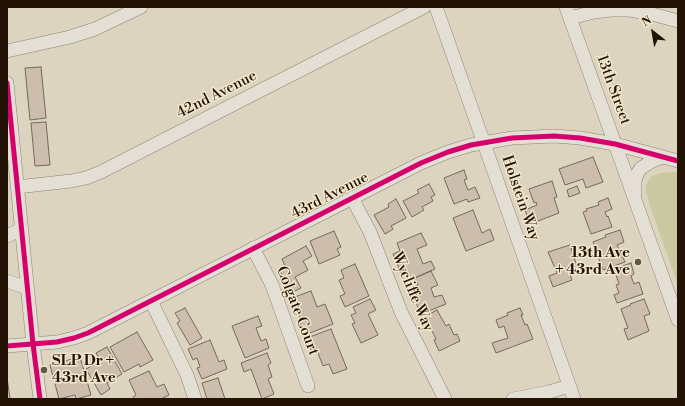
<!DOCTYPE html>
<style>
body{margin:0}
#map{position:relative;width:685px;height:406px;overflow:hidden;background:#dcd4be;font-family:"Libre Bodoni",serif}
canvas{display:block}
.frame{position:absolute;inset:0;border:8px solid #231306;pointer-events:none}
.north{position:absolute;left:633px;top:12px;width:40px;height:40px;-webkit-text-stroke:3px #f1e7cc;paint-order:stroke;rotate:329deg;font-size:11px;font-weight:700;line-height:16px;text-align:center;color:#231306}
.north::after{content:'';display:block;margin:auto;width:14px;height:18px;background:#231306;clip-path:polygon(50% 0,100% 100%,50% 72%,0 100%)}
</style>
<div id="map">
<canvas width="685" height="406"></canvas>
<div class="frame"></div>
<div class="north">N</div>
</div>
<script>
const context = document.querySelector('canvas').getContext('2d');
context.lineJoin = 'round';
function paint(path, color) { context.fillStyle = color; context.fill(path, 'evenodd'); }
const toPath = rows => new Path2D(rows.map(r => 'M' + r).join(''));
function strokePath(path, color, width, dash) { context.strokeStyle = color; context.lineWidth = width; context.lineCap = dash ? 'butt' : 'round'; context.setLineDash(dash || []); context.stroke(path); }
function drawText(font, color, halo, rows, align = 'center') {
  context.font = font + ' "Libre Bodoni",serif'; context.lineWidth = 3; context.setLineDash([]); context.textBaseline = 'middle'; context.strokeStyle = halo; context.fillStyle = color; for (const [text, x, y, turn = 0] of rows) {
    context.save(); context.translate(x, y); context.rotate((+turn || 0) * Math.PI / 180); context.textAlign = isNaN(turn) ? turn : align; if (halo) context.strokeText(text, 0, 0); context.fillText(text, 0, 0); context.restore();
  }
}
paint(toPath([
 [673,172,678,173,678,285,650,206,646,192,646,186,650,178,652,176,660,173]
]), '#c9c8a1');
const building = toPath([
 [41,67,46,118,30,120,25,68,41,67],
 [46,122,50,165,35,166,31,123,46,122],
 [593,157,603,182,586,188,583,179,565,185,559,169,593,157],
 [464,170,467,179,464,180,468,190,475,187,480,198,468,202,467,199,454,204,444,178,464,170],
 [552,181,557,197,554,198,559,213,530,224,525,210,537,205,536,202,534,203,529,189,552,181],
 [429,184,435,195,431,197,433,201,422,207,424,210,412,217,403,201,419,193,417,190,429,184],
 [577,186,580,193,569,197,567,190,577,186],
 [608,198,612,209,605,212,607,217,608,216,612,227,591,234,583,212,587,211,586,209,599,205,598,202,608,198],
 [396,199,406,218,391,226,393,229,385,234,374,215,389,207,388,204,396,199],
 [473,210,482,233,490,229,494,240,466,251,453,218,473,210],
 [620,230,624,242,617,245,625,262,603,270,593,242,606,237,605,235,620,230],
 [334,231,341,247,337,249,340,255,319,264,310,241,334,231],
 [421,233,427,245,417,249,423,264,431,261,435,269,405,282,393,254,400,251,397,243,421,233],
 [570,245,578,269,569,272,572,280,553,287,549,276,557,273,548,252,570,245],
 [306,246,312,256,303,261,308,270,295,277,301,288,289,294,280,278,283,277,280,271,286,268,282,259,306,246],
 [631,263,634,274,631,276,634,284,639,282,643,294,617,303,614,295,619,293,616,285,619,284,614,269,631,263],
 [355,264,369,296,345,307,340,296,345,294,339,280,344,278,341,270,355,264],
 [431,271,438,285,431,288,434,297,442,295,446,304,421,314,410,289,418,285,415,278,431,271],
 [311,291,317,307,325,304,333,324,305,335,299,321,301,320,292,298,311,291],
 [370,299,376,310,368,314,378,335,361,343,352,324,355,323,351,315,356,313,353,307,370,299],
 [644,299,650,314,644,316,649,331,628,340,624,329,628,328,621,309,631,305,630,304,644,299],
 [185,308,202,338,190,345,177,323,180,321,175,313,185,308],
 [520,308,523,315,521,315,525,325,527,324,533,339,496,353,492,343,508,338,504,326,499,328,496,320,508,315,507,313,520,308],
 [437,310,446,326,449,324,454,335,457,334,460,341,439,351,434,340,436,339,427,321,429,320,426,316,437,310],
 [258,316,262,326,256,328,261,341,266,339,269,348,245,358,232,326,258,316],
 [331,329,347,369,333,374,329,364,323,366,316,348,311,350,307,338,331,329],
 [137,332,153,360,140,367,139,364,124,372,110,347,137,332],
 [210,340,219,362,224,360,227,369,202,379,197,368,200,367,197,358,193,360,188,349,210,340],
 [107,347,122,374,107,383,110,389,101,395,86,369,101,361,96,353,107,347],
 [267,353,271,363,268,365,272,377,268,379,274,394,262,399,251,369,244,372,241,363,267,353],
 [80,357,91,395,76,399,75,395,59,399,50,365,80,357],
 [149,371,157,387,164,384,169,395,161,399,134,399,133,397,136,395,129,380,149,371],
 [7,378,10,398,7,399,7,378],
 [218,378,225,399,207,399,202,383,218,378]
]);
paint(building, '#cdbdac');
strokePath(building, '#716a5e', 1);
const minor = toPath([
 [436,7,574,399],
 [566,7,678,320],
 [570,18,594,12,611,10,629,10,648,13,678,21],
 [7,51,70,37,95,29,141,7],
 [7,83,33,344,40,399],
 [17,187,71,181,86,178,101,172,424,7],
 [635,194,635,181,637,174,641,168,654,160,663,157],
 [352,198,370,232,401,312,445,399],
 [7,236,22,229],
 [253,248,272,285,308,386],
 [7,281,27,288],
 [151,301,187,375,195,399],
 [7,346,57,342,74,338,88,333,421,163,448,152,471,145,512,138,554,136,580,138,615,144,678,161],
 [513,399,549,392,569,386]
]);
strokePath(minor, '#8b8476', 14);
strokePath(minor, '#e4dfd4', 13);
strokePath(toPath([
 [7,83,33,344,40,399],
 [7,346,57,342,74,338,88,333,421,163,448,152,471,145,512,138,554,136,580,138,615,144,678,161]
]), '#d6006c', 5);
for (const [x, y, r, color] of [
 [638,262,4,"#645746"],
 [44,370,4,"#645746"]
]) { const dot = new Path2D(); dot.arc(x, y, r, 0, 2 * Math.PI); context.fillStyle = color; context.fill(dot); strokePath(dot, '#f1e7cc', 1.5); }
drawText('15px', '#231306', '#f1e7cc', [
 ["13th Street",613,90,70],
 ["42nd Avenue",217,95,-27],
 ["43rd Avenue",330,196,-27],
 ["Holstein Way",520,198,71],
 ["Wycliffe Way",412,292,67],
 ["Colgate Court",297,311,69]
]);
drawText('bold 15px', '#231306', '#f1e7cc', [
 ["13th Ave",630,253],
 ["+ 43rd Ave",630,270],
 ["SLP Dr +",52,361,"left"],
 ["43rd Ave",52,378,"left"]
], 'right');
</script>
